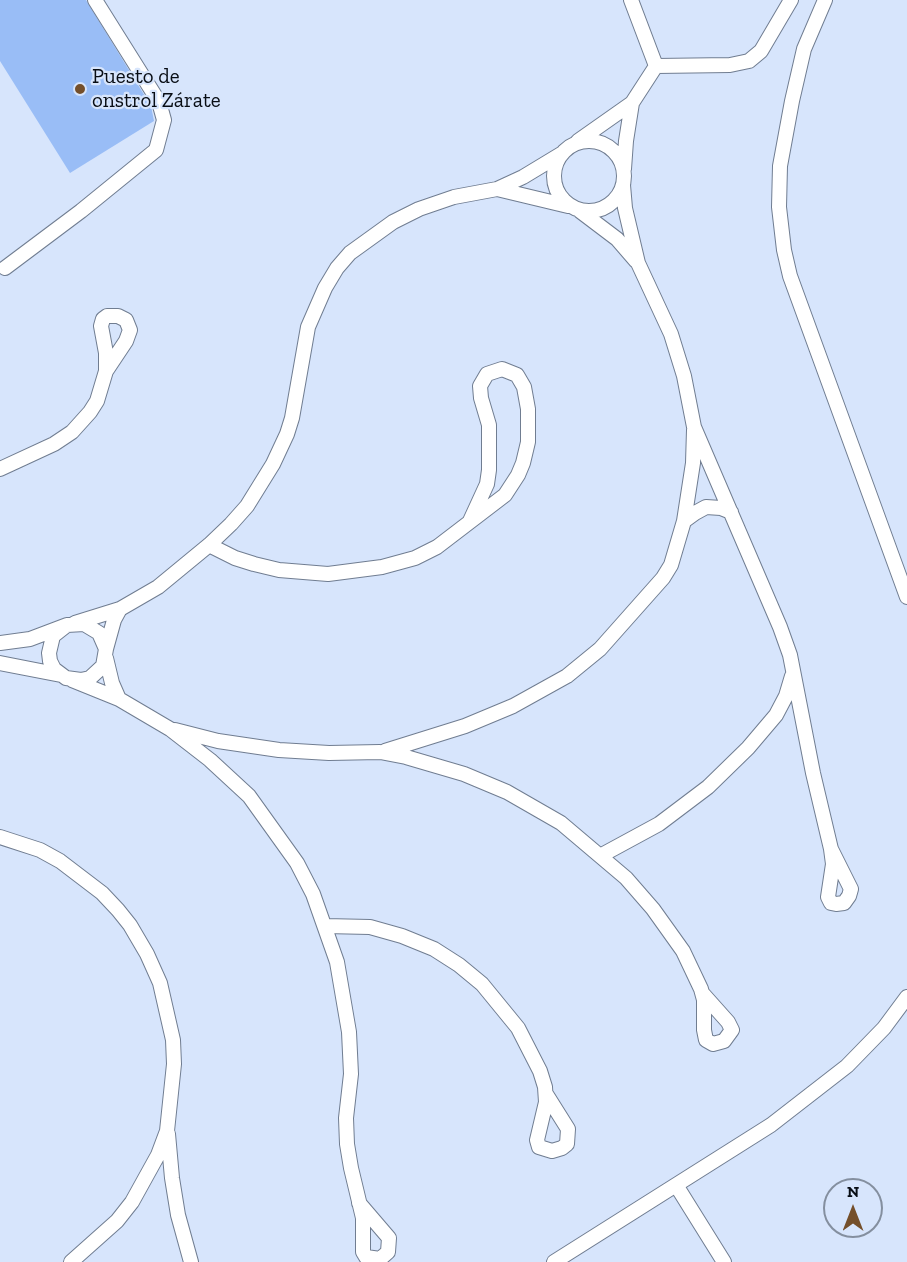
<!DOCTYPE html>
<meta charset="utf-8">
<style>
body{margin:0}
#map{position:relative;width:907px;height:1262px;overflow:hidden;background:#d7e5fc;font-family:"Zilla Slab",serif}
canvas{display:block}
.north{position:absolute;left:823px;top:1178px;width:60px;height:60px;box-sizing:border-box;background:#d7e5fc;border:2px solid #848f9f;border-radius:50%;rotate:0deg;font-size:16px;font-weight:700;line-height:24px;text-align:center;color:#080d14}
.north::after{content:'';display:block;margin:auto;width:21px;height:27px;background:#744f2b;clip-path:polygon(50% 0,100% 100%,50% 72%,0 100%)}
</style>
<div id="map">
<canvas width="907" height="1262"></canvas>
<div class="north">N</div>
</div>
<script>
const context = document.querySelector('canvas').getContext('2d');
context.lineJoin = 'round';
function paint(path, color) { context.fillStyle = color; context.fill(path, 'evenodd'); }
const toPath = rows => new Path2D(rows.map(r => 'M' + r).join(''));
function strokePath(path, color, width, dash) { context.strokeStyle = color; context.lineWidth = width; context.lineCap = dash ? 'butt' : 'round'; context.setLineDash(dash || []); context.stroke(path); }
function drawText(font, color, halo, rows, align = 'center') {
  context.font = font + ' "Zilla Slab",serif'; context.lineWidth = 4.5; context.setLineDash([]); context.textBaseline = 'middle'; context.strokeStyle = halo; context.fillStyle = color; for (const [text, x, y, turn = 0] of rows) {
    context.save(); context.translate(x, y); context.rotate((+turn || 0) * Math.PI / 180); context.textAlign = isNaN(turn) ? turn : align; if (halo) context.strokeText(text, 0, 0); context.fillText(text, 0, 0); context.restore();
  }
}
paint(toPath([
 [0,0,86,0,151,106,154,121,70,173,0,61]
]), '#99bdf6');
const minor = toPath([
 [825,0,804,49,792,101,780,166,779,207,784,250,790,276,907,597],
 [656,66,730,65,749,61,761,51,791,0],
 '554 176a35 35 0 1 1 70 0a35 35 0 1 1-70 0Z',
 [578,141,632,103,656,66,631,0],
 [624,169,626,141,632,103],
 [623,185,625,208,638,263,671,334,684,376,694,427,780,627,790,655,813,773,831,849,851,889,849,896,844,903,836,904,831,903,828,897,833,864,831,849],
 [497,189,568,206],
 [580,211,617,239,636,261],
 [5,268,81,211,156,150,164,120,159,102,95,0],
 [0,469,54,444,72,432,90,412,97,401,106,371,126,341,130,330,126,320,118,316,107,316,103,319,101,326,106,353,106,371],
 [684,521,695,513,706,507,721,508,731,512],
 [209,545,235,558,254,564,279,570,328,574,382,567,415,558,437,547,505,495,518,475,523,463,528,442,528,409,524,387,517,375,502,369,487,374,480,386,481,398,489,425,489,470,487,484,470,521],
 [75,623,120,609,158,587,209,545,231,524,247,506,273,464,287,434,292,418,308,327,325,288,337,268,350,253,393,222,419,209,454,197,497,189,523,177,561,154],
 [0,643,30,639,67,625,84,624,99,633,106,649,103,666,90,678,81,680,66,678,54,669,50,661,49,653,53,636,67,625],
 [106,649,114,620,120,609],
 [106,658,112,683,119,699],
 [0,663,61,675],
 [72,680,119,699,170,729,210,760,249,796,297,863,313,894,337,962,349,1032,351,1074,346,1118,347,1144,351,1168,363,1218,363,1252,366,1257,380,1259,388,1252,389,1238,359,1203],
 [175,730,218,741,279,750,329,753,380,752,406,757,464,774,507,792,561,823,626,878,653,909,683,951,701,989,704,1000,704,1030,706,1040,713,1044,724,1041,732,1030,728,1022,703,994],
 [385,751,465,726,513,706,567,676,600,649,663,578,671,565,684,521,693,463,694,430],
 [0,837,40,850,60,861,102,893,118,910,130,925,147,954,160,983,173,1040,174,1064,167,1131,158,1155,132,1202,117,1221,71,1262],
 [600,856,659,824,708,787,748,748,776,715,786,696,792,676],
 [325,926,370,927,402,936,434,949,459,965,482,984,518,1028,540,1071,545,1087,546,1102,537,1140,539,1147,552,1151,562,1148,567,1144,568,1129,546,1094],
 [168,1134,172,1178,178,1215,191,1262],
 [676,1185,724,1262],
 [554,1262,771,1125,847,1066,884,1028,907,997]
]);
strokePath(minor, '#707d91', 16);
strokePath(minor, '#fff', 14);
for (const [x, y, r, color] of [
 [80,89,6,"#744f2b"]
]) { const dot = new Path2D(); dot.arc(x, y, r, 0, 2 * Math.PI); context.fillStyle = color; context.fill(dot); strokePath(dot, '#d7e5fc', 2); }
drawText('21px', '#080d14', '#d7e5fc', [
 ["Puesto de",92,77],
 ["onstrol Zárate",92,101]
], 'left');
</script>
